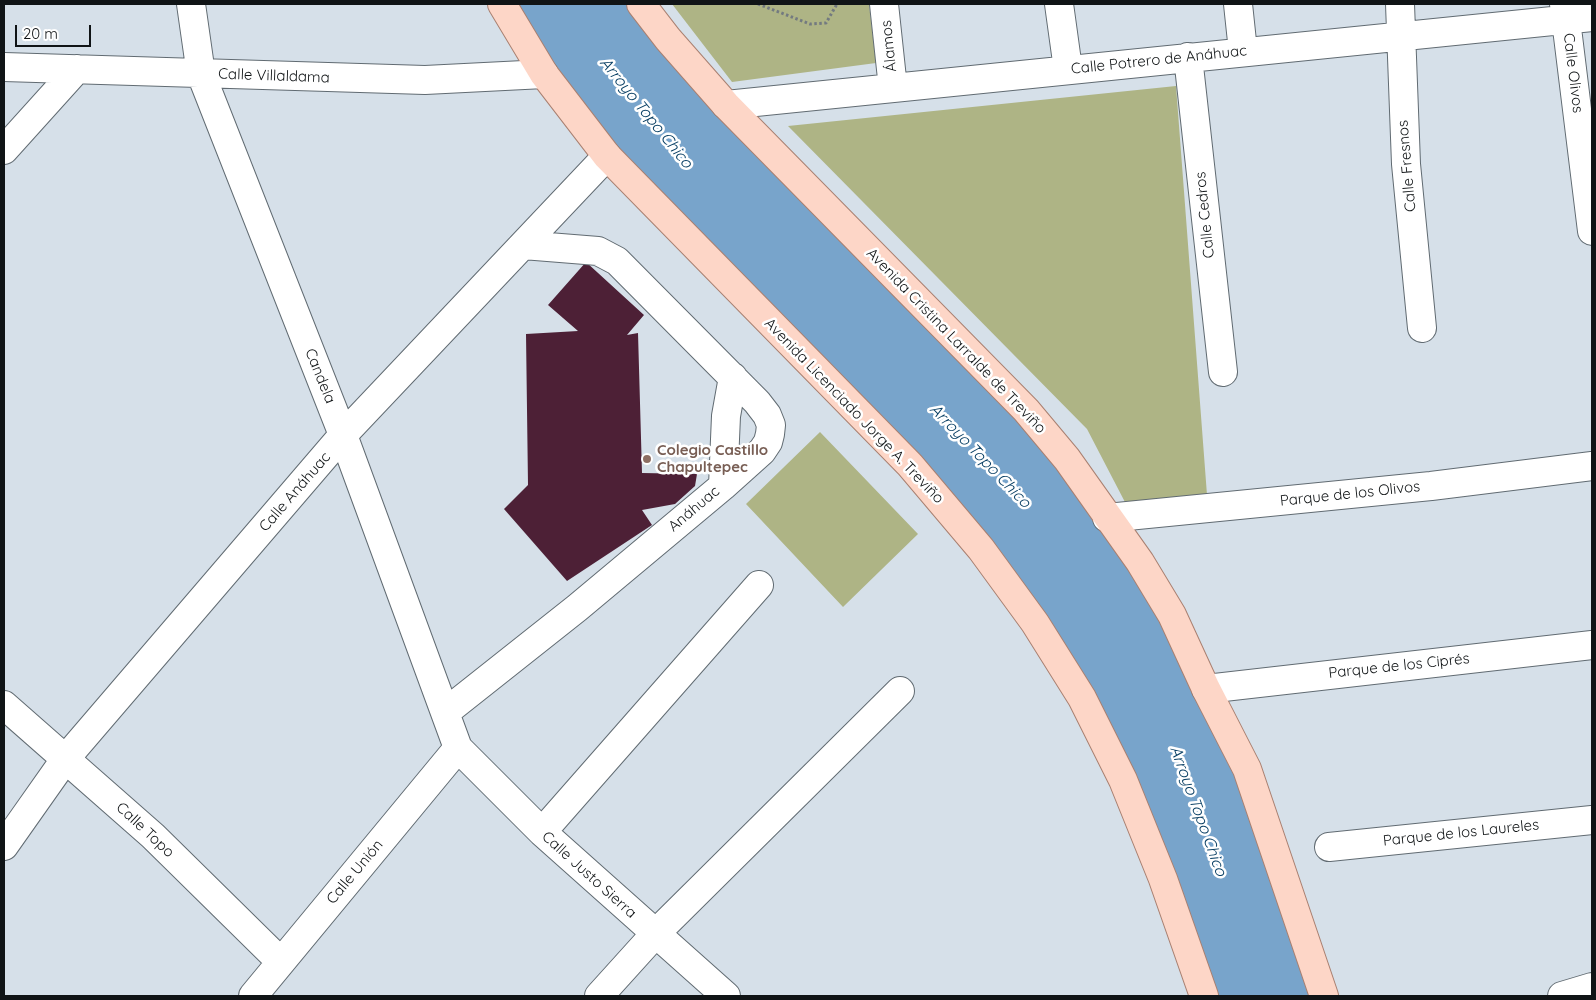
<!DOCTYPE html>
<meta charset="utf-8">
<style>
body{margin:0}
#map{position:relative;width:1596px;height:1000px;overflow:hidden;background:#d6e0e9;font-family:Quicksand,sans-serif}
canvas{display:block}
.frame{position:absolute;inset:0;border:5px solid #101416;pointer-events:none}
.scale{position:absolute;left:15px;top:25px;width:76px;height:22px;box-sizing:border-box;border:2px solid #101416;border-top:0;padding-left:6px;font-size:15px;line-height:18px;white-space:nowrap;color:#101416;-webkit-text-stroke:4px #fff;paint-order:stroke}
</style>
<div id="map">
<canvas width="1596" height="1000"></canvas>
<div class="frame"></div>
<div class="scale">20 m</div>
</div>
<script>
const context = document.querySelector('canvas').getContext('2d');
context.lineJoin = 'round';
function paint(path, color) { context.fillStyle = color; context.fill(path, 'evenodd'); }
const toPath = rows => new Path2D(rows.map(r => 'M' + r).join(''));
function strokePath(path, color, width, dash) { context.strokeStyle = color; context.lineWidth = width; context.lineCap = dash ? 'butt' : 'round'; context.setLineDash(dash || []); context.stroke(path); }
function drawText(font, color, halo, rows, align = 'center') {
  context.font = font + ' Quicksand,sans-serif'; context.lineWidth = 5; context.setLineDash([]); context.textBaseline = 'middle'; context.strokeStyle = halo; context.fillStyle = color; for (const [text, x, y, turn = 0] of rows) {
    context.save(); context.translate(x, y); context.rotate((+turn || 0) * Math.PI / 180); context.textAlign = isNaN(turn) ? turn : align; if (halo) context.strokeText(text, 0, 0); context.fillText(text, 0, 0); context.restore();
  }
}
paint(toPath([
 [672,4,869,4,876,63,732,82],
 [1176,86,1207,495,1127,506,1087,429,788,126],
 [820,432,918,534,843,607,746,504]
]), '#aeb485');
const water = toPath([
 [502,4,641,4,957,339,1172,615,1324,996,1204,996,1163,879,1035,623,694,247,502,4]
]);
paint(water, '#78a4cb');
strokePath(water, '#597995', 1);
paint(toPath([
 [586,262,644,315,627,335,638,333,642,473,697,474,695,486,675,504,642,510,652,525,567,581,504,509,528,485,526,334,578,331,548,305]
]), '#4d2036');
const minor = toPath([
 [191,4,201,74,343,435,458,748,542,832,726,996],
 [884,4,893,88],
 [1059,4,1068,69],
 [1238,4,1243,51],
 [1400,4,1406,164,1422,328],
 [1564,4,1592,231],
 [1188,57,1223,372],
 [4,67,425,80,544,74],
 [726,105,1592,17],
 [4,150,77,69],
 [723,486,726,416,733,377],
 [1107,518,1431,486,1592,466],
 [1206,689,1592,645],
 [4,705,153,836,281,962],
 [447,711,577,608,723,486,762,451,768,442,770,434,771,425,767,415,757,402,617,261,598,251,523,245],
 [542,832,759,585],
 [4,846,66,758,343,435,607,156],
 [1329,847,1592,820],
 [253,996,458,748],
 [599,996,655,934,900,691],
 [1562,996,1592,987]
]);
const major = toPath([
 [502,4,544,74,607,156,910,465,981,549,1035,623,1082,698,1123,780,1163,879,1204,996],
 [641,4,668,39,726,105,1026,410,1067,459,1140,562,1172,615,1206,689,1247,769,1324,996]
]);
strokePath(minor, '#616b72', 30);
strokePath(major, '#a98071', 30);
strokePath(toPath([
 [758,4,810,24,826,23,837,4]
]), '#737a80', 3, [2.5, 2.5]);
strokePath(minor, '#fff', 28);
strokePath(major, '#fdd6c7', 28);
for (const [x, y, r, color] of [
 [647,459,5,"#8d6e63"]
]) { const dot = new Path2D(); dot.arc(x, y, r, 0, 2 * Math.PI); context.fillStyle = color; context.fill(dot); strokePath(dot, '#fff', 2); }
drawText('15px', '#101416', '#fff', [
 ["Álamos",889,46,-96],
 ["Calle Potrero de Anáhuac",1159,60,-6],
 ["Calle Olivos",1573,73,83],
 ["Calle Villaldama",274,76,2],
 ["Calle Fresnos",1407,166,-95],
 ["Calle Cedros",1205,215,-96],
 ["Avenida Cristina Larralde de Treviño",956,341,46],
 ["Candela",320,376,68],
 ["Avenida Licenciado Jorge A. Treviño",854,411,46],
 ["Calle Anáhuac",295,492,-49],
 ["Parque de los Olivos",1350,494,-6],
 ["Anáhuac",694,509,-40],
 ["Parque de los Ciprés",1399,666,-6],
 ["Calle Topo",145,830,43],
 ["Parque de los Laureles",1461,833,-6],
 ["Calle Unión",355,872,-50],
 ["Calle Justo Sierra",589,875,42]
]);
drawText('bold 15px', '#785e54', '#fff', [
 ["Colegio Castillo",657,450],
 ["Chapultepec",657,467]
], 'left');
drawText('italic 16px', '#0a4065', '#fff', [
 ["Arroyo Topo Chico",646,113,51],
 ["Arroyo Topo Chico",980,456,46],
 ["Arroyo Topo Chico",1198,811,70]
]);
</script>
